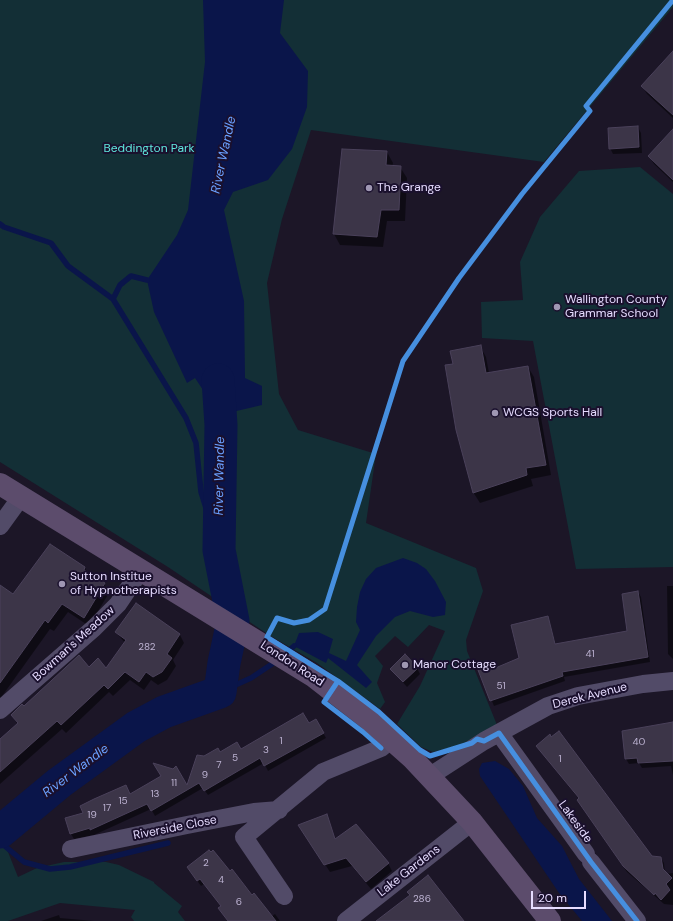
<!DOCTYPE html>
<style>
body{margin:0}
#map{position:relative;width:673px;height:921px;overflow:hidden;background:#1c1627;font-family:"DM Sans",sans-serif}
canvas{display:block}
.scale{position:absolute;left:531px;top:891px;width:55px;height:18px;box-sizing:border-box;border:2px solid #e6dcff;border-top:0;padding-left:5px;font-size:12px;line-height:14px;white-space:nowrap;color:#e6dcff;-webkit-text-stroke:3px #1a102d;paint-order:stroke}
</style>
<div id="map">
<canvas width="673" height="921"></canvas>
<div class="scale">20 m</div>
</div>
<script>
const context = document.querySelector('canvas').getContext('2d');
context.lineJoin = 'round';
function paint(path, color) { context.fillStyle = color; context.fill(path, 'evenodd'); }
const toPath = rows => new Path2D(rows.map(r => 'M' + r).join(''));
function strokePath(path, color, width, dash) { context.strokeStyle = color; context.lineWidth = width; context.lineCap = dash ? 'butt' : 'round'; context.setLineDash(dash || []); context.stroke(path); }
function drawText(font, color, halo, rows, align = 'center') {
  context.font = font + ' "DM Sans",sans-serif'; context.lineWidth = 4; context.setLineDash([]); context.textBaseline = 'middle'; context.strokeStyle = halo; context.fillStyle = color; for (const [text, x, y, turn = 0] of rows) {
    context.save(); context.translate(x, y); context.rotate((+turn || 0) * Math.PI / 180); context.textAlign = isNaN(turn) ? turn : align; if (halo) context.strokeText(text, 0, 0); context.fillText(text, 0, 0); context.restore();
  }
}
paint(toPath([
 [0,0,673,0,673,7,544,162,311,130,282,219,267,283,279,394,298,430,376,454,366,523,476,568,483,591,466,640,467,651,497,725,470,743,433,752,421,747,397,724,420,686,445,631,429,625,408,647,395,636,375,656,383,666,377,683,385,702,380,709,317,663,269,635,168,567,0,462],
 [640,167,673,194,673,567,576,569,533,341,482,338,481,302,523,300,520,262,540,217,579,171],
 [4,842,18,877,37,868,64,862,106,862,119,865,154,882,154,883,182,906,178,912,185,921,134,921,131,917,135,910,60,903,8,921,0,921,0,845]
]), '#132f36');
paint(toPath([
 [203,0,284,0,280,33,308,71,307,107,292,149,268,180,233,192,224,210,244,301,245,378,262,386,262,405,228,413,221,425,205,408,209,399,195,378,187,383,154,312,147,280,177,235,188,210,205,62],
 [403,558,417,563,426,569,435,581,446,602,445,615,433,617,410,611,395,617,376,636,357,665,372,682,366,688,328,658,326,663,294,646,299,633,318,632,333,639,329,653,346,661,360,630,356,622,357,607,360,592,366,579,376,568],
 [495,761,509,769,523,786,537,818,562,846,579,879,612,921,582,921,559,893,480,776,479,769,482,763]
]), '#0a154a');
paint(toPath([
 [673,52,673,118,647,94,642,86],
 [638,127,641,133,642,153,613,154,610,148],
 [673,130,673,182,654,164,649,156],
 [387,152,393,163,392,167,400,167,407,178,405,221,387,221,383,247,340,245,334,234],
 [480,346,486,357,489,373,528,367,534,377,551,475,531,479,533,486,480,503,473,492,454,365],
 [85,568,88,574,104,584,109,593,89,626,68,612,54,631,50,629,0,699,0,586,13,596],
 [667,586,673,586,673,659,668,654],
 [638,592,641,597,650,662,564,677,565,681,494,706,479,670,493,670,520,659,548,617,556,645,628,631],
 [136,604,180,635,184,643,173,660,176,666,167,680,158,685,151,680,144,690,130,680,113,696,109,692,66,733,62,729,0,784,0,740,18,725,12,715,89,668,107,670,125,643,116,632],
 [417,668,420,674,407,687,391,669],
 [316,720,326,738,268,771,264,763,208,795,203,788,155,816,151,809,94,835,74,839,71,834,66,819,84,814,130,795,187,787,204,757,241,750],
 [673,723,673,775,671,766,642,768,639,763,629,764,626,759],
 [541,751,651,857,661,858,664,863,665,874,673,873,673,905,664,904,627,872,581,806,579,799],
 [326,816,336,840,388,863,392,871,371,889,352,866,330,872,304,832],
 [188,868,230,872,232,870,271,917,275,914,280,921,228,921,219,908,222,906,204,884,201,886],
 [59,915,60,918,94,921,41,921]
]), '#0007');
strokePath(toPath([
 [0,224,4,227,51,243,68,266,113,299,186,418,196,443,201,492,219,550],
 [113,299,120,285,131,276,147,280],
 [285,654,294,646],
 [220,692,251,678,278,660],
 [0,842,24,862,50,869,70,867,168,843]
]), '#0a154a', 5.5);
strokePath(toPath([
 [0,832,59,783,136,727,164,712,220,692,224,663,233,621,219,550,221,425,218,380]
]), '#0a154a', 33);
const building = toPath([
 [673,51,673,115,641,86,673,51],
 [638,126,639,147,609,149,608,128,638,126],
 [673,129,673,180,648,156,673,129],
 [342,149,387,151,386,165,401,166,399,210,381,210,377,237,333,234,342,149],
 [481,345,486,373,528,366,546,465,526,468,527,475,473,493,456,430,445,365,453,364,450,351,481,345],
 [50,544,85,567,84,570,105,583,84,618,62,604,48,623,45,620,0,683,0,585,13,594,50,544],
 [638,591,648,657,562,672,563,676,490,701,478,670,491,664,493,669,519,658,511,625,548,616,555,644,627,631,622,594,638,591],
 [136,603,180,634,167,654,172,658,162,672,153,677,146,672,139,682,125,672,108,689,104,685,61,725,57,721,0,772,0,739,18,723,11,715,22,704,24,706,79,655,89,667,98,658,106,668,126,640,115,632,136,603],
 [405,654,418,668,403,682,390,669,405,654],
 [303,713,309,723,316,719,324,733,264,766,260,758,204,791,199,783,151,811,147,804,90,830,90,828,70,834,65,818,83,813,80,806,94,799,126,785,130,794,161,776,153,763,173,769,176,766,187,785,197,755,204,756,218,748,220,752,237,742,241,749,303,713],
 [673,722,673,761,638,763,637,758,625,759,622,731,673,722],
 [559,731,652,856,661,857,663,869,672,878,666,884,670,890,661,900,655,893,654,895,623,866,577,800,579,798,536,746,550,734,551,737,559,731],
 [327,814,335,839,356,824,389,863,366,882,346,858,324,865,298,825,327,814],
 [209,850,211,852,213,850,230,871,232,869,252,895,254,893,276,921,228,921,218,908,221,906,200,879,197,881,187,867,209,850],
 [428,875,464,921,376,921,410,895,407,892,428,875]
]);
paint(building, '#3c3548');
strokePath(building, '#4a415a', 1);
strokePath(toPath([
 [0,526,21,497],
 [0,710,94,628,118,604,141,570],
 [499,733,586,854],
 [430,776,484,741,548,706,578,696,643,684,673,681],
 [71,849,187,825,254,812,279,810],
 [591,862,637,921],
 [284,896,244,837,323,772,381,748,392,739],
 [346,921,472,822]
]), '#524b68', 18);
strokePath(toPath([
 [0,484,313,676,367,718,412,758,472,822,550,921]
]), '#5c4c6c', 22);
strokePath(toPath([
 [338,681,324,702,363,732,381,748],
 [637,921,591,862,499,733,484,741,477,739,472,743,430,756,420,750,379,712,338,681,267,637,277,618,294,623,309,620,325,609,403,361,459,278,522,194,590,111,586,106,673,0]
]), '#468fdf', 5);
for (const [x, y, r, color] of [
 [369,188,4,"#9f97b3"],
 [557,307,4,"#9f97b3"],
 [495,413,4,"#9f97b3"],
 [62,584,4,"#9f97b3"],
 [405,665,4,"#9f97b3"]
]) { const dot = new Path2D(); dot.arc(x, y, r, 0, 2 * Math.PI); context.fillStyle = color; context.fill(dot); strokePath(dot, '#1a102d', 1.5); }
drawText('10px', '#bcb2d1', null, [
 ["282",147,647],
 ["41",590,654],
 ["51",501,686],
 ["1",281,741],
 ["40",639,742],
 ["3",266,750],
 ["5",235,758],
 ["1",560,759],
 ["7",219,765],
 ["9",205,775],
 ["11",174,783],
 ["13",155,794],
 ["15",123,801],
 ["17",107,808],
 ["19",92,815],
 ["2",206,863],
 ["4",221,880],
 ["286",422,899],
 ["6",239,902]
]);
drawText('12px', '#5fe8dd', '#1a102d', [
 ["Beddington Park",149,149]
]);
drawText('12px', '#e6dcff', '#1a102d', [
 ["The Grange",377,188],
 ["Wallington County",565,300],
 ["Grammar School",565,314],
 ["WCGS Sports Hall",503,413],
 ["Sutton Institue",70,577],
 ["of Hypnotherapists",70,591],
 ["Manor Cottage",413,665]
], 'left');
drawText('12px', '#e6dcff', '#1a102d', [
 ["Bowman's Meadow",74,644,-42],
 ["London Road",292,664,33],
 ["Derek Avenue",590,696,-14],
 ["Lakeside",575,822,54],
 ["Riverside Close",175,828,-11],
 ["Lake Gardens",409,871,-38]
]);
drawText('italic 13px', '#6aa0ff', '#1a102d', [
 ["River Wandle",224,155,-78],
 ["River Wandle",220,476,-89],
 ["River Wandle",76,771,-37]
]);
</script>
